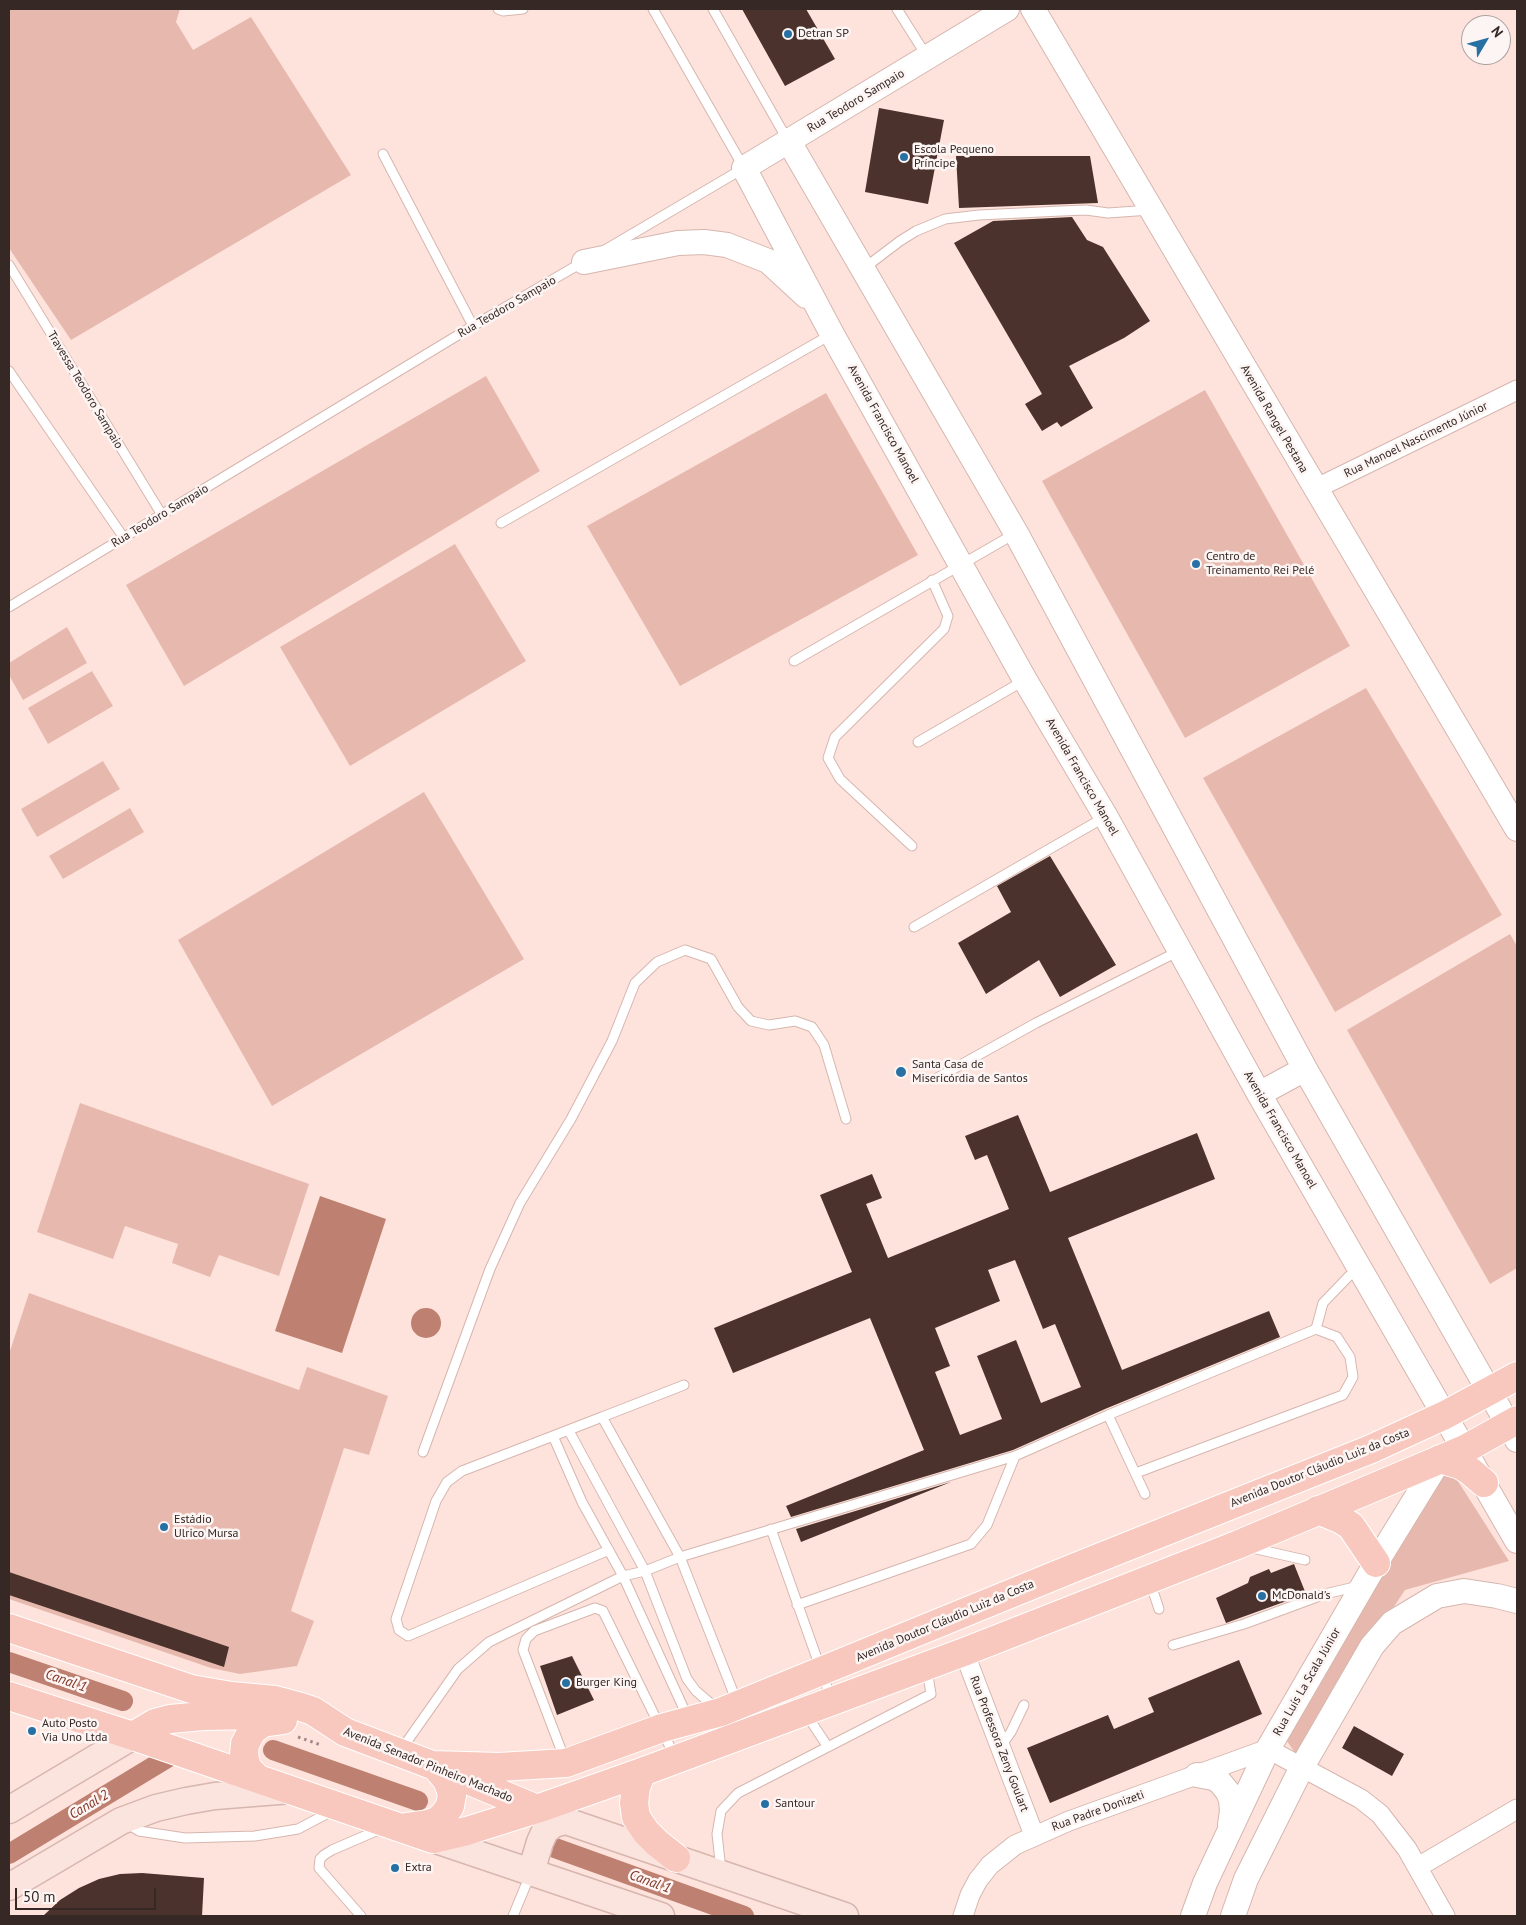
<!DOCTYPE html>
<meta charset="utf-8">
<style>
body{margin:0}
#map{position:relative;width:1526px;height:1925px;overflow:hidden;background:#fee3dc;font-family:"PT Sans",sans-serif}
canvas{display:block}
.frame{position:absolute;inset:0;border:10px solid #352825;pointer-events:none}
.north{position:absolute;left:1461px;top:15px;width:50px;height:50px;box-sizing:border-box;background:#fcf5f3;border:1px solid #aca3a1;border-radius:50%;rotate:53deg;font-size:14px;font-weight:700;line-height:20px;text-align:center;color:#352825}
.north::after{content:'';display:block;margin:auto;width:18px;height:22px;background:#2770a4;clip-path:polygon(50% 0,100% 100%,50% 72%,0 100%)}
.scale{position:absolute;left:15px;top:1888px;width:141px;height:22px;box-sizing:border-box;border:2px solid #352825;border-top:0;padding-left:6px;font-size:15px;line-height:18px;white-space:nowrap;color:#352825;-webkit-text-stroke:4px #fcf5f3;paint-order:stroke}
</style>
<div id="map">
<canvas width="1526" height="1925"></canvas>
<div class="frame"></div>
<div class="north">N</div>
<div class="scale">50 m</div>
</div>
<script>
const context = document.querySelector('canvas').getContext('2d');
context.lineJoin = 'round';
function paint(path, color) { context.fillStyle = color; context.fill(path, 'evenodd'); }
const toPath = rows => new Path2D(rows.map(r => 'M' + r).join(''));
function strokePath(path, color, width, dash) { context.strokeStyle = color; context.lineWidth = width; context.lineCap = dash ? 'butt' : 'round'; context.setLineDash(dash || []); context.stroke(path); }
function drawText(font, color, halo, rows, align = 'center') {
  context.font = font + ' "PT Sans",sans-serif'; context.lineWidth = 5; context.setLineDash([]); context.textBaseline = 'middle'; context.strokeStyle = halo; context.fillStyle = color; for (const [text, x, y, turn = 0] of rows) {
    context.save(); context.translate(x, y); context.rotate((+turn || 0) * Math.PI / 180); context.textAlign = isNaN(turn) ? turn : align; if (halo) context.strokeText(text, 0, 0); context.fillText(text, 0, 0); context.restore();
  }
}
paint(toPath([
 [9,9,180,9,176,22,193,50,251,17,351,175,71,340,9,248],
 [486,376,540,471,184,686,126,585],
 [1205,390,1350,646,1185,738,1042,481],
 [826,393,918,555,680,686,587,526],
 [455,544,526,661,350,766,280,647],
 [67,627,87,663,23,700,9,675,9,663],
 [92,671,113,706,48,744,28,708],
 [1366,688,1502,915,1335,1012,1203,778],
 [103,761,120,789,37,837,21,809],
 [424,792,524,959,272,1106,178,940],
 [130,808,144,832,63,879,49,856],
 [1510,934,1517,946,1517,1268,1490,1284,1347,1030],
 [80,1103,309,1184,279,1276,219,1255,210,1277,172,1263,178,1244,125,1226,113,1259,37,1232],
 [29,1293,299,1390,307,1367,388,1396,369,1455,344,1448,291,1611,314,1621,297,1666,240,1674,211,1668,9,1599,9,1354],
 [1454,1475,1509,1561,1405,1590,1296,1754,1284,1737,1439,1476]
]), '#e7b9ae');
paint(toPath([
 [320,1196,386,1219,342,1353,275,1331],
 '411 1323a15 15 0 1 1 30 0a15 15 0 1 1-30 0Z'
]), '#be8071');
strokePath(toPath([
 [9,1662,123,1701],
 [273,1750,418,1801],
 [555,1848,744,1916],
 [9,1854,169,1757]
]), '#be8071', 20);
paint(toPath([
 [742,9,806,9,835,59,785,86],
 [879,108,944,120,928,204,865,192],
 [956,156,1090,156,1098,203,959,208],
 [1072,217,1087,240,1103,247,1150,321,1124,338,1069,366,1093,408,1061,427,1057,422,1042,431,1025,404,1042,394,954,243,993,221],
 [1050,856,1116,965,1060,997,1039,960,986,994,958,943,1011,912,997,886],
 [1018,1115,1050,1192,1197,1133,1215,1179,1068,1238,1122,1370,1269,1311,1280,1337,1105,1409,1013,1450,791,1517,786,1506,924,1450,870,1318,733,1373,714,1328,852,1272,820,1195,872,1174,882,1198,866,1204,888,1258,1009,1209,987,1155,975,1160,965,1136],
 [1015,1260,1043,1329,1055,1324,1081,1387,1041,1403,1016,1340,977,1356,1002,1419,960,1435,935,1372,950,1366,935,1328,1000,1301,988,1270],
 [951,1482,801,1542,796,1529],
 [1294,1564,1306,1594,1226,1623,1216,1598,1248,1583,1250,1577,1269,1569,1271,1573],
 [9,1572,229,1647,224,1667,9,1595],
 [572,1656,594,1700,557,1715,540,1666],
 [1239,1660,1262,1714,1050,1803,1027,1748,1108,1715,1114,1729,1154,1712,1148,1698],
 [1354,1726,1404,1754,1392,1776,1342,1748],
 [142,1873,204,1878,202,1916,43,1916,60,1900,79,1888,99,1879,120,1874]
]), '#4c322c');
const service = toPath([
 [498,9,503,11,523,9],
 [713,9,787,139],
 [897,9,926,55],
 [383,154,473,326],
 [605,250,744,168,653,9],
 [9,265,162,515],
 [863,269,900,241,916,231,945,219,979,215,1061,211,1086,210,1108,213,1150,210],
 [9,371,124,538],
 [501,523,832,334],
 [9,607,473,326,583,262],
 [794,661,1016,533],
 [918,742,1025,680],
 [912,846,840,779,828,758,835,737,944,629,948,616,932,580],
 [914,927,1105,817],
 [937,1078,1036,1023,1179,951],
 [1316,1329,1323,1303,1349,1276,1360,1269],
 [684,1385,602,1417,680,1557,737,1702],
 [1108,1415,1145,1494],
 [602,1417,553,1436,582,1502,623,1576,688,1718],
 [569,1431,645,1571,687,1679,696,1691,716,1708],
 [553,1436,462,1471,447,1482,436,1501,396,1619,399,1630,408,1636,609,1550],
 [423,1452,490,1269,520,1203,571,1119,612,1041,635,983,657,962,685,950,711,959,738,1007,751,1021,769,1025,795,1021,812,1027,824,1045,846,1119],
 [771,1529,831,1698],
 [1252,1548,1305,1560],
 [1150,1582,1159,1609],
 [797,1605,971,1544,987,1525,1015,1456],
 [1173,1645,1244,1624,1325,1594,1359,1586],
 [806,1714,828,1747],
 [1001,1746,1011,1732,1024,1705],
 [401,1750,458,1669,489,1642,623,1576,645,1571,680,1557,1015,1456,1108,1415,1316,1329,1337,1337,1350,1357,1353,1377,1343,1395,1136,1473],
 [565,1760,523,1650,526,1639,534,1631,595,1608,603,1611,675,1757],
 [126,1823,139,1831,185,1838,255,1836,298,1829,332,1811],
 [721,1870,717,1834,721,1811,738,1793,931,1694,927,1669],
 [361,1916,319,1868,320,1859,324,1855,332,1850,383,1828],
 [513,1916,530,1875]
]);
const minor = toPath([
 [1315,489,1517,390],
 [964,1652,1034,1835],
 [1418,1867,1517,1809],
 [963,1916,970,1895,978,1880,990,1865,1015,1845,1069,1821,1268,1749,1361,1799,1380,1814,1407,1849,1445,1916]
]);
const tertiary = toPath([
 [1007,9,744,168,832,334,1025,680,1106,817,1259,1094,1517,1541],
 [1033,9,1517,829],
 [788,140,1016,533,1305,1069,1517,1440],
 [584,262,678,243,704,242,727,245,768,261,806,296],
 [1259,1094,1305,1069],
 [1197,1775,1213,1778,1219,1781,1228,1792,1231,1800,1232,1811,1230,1825],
 [1193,1916,1205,1883,1268,1749,1376,1563,1440,1459],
 [1233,1916,1246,1879,1302,1767,1372,1646,1392,1623,1437,1596,1464,1591,1497,1596,1517,1601]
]);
const secondary = toPath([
 [537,1809,566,1821,845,1916],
 [9,1810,133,1736],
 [433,1839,661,1916],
 [531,1872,540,1842,545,1831,554,1824,566,1821],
 [9,1887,121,1821,156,1808,186,1801,215,1796,291,1790]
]);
const primary = toPath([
 [1440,1459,1460,1465,1470,1471,1484,1483],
 [1318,1510,1340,1519,1351,1526,1376,1563],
 [9,1628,191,1689,231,1696,275,1700,301,1707,313,1711,345,1732,432,1765,537,1809],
 [9,1696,133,1736,433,1839,467,1831,537,1809,642,1772,964,1652,1237,1545,1465,1449,1517,1420],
 [133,1736,155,1723,170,1719,203,1716,255,1715,267,1716],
 [432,1765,499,1767,566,1763,662,1728,721,1712,1071,1569,1371,1449,1445,1415,1517,1376],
 [642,1772,636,1787,634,1803,636,1817,646,1832,657,1843,676,1858],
 [256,1777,247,1768,244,1755,245,1744,252,1731,262,1723,283,1720],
 [406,1827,428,1824,437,1821,444,1815,450,1806,452,1795,450,1788,447,1780,437,1768]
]);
strokePath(service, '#d6b6ae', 11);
strokePath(minor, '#d6b6ae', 21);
strokePath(tertiary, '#d6b6ae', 26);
strokePath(secondary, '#d6b6ae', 29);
strokePath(primary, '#fff', 30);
strokePath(toPath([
 [298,1737,321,1745]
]), '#9d8984', 3, [2.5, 4]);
strokePath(service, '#fff', 9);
strokePath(minor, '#fff', 19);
strokePath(tertiary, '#fff', 24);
strokePath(secondary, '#fbe4de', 26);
strokePath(primary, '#f8c8be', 28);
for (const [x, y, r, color] of [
 [788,34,5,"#2770a4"],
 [904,157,5,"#2770a4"],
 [1196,564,5,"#2770a4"],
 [901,1072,6,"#2770a4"],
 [164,1527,5,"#2770a4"],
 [1262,1596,5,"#2770a4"],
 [566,1683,5,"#2770a4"],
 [32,1731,5,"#2770a4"],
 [765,1804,5,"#2770a4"],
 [395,1868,5,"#2770a4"]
]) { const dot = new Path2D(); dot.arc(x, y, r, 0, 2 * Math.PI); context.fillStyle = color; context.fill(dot); strokePath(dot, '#fcf5f3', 2); }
drawText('12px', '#352825', '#fcf5f3', [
 ["Detran SP",798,34],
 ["Escola Pequeno",914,150],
 ["Príncipe",914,164],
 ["Centro de",1206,557],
 ["Treinamento Rei Pelé",1206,571],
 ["Santa Casa de",912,1065],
 ["Misericórdia de Santos",912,1079],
 ["Estádio",174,1520],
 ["Ulrico Mursa",174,1534],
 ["McDonald's",1272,1596],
 ["Burger King",576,1683],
 ["Auto Posto",42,1724],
 ["Via Uno Ltda",42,1738],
 ["Santour",775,1804],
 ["Extra",405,1868]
], 'left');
drawText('12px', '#352825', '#fcf5f3', [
 ["Rua Teodoro Sampaio",856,101,-31],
 ["Rua Teodoro Sampaio",507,307,-30],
 ["Travessa Teodoro Sampaio",85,390,59],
 ["Avenida Rangel Pestana",1274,419,60],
 ["Avenida Francisco Manoel",883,424,61],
 ["Rua Manoel Nascimento Júnior",1416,440,-26],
 ["Rua Teodoro Sampaio",160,516,-31],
 ["Avenida Francisco Manoel",1082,777,60],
 ["Avenida Francisco Manoel",1280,1130,60],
 ["Avenida Doutor Cláudio Luiz da Costa",1320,1468,-22],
 ["Avenida Doutor Cláudio Luiz da Costa",945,1621,-23],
 ["Rua Luís La Scala Júnior",1307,1682,-60],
 ["Rua Professora Zeny Goulart",999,1744,69],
 ["Avenida Senador Pinheiro Machado",428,1765,22],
 ["Rua Padre Donizeti",1098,1811,-20]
]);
drawText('italic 14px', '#803323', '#fcf5f3', [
 ["Canal 1",66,1681,19],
 ["Canal 2",89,1805,-31],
 ["Canal 1",650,1882,20]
]);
</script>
